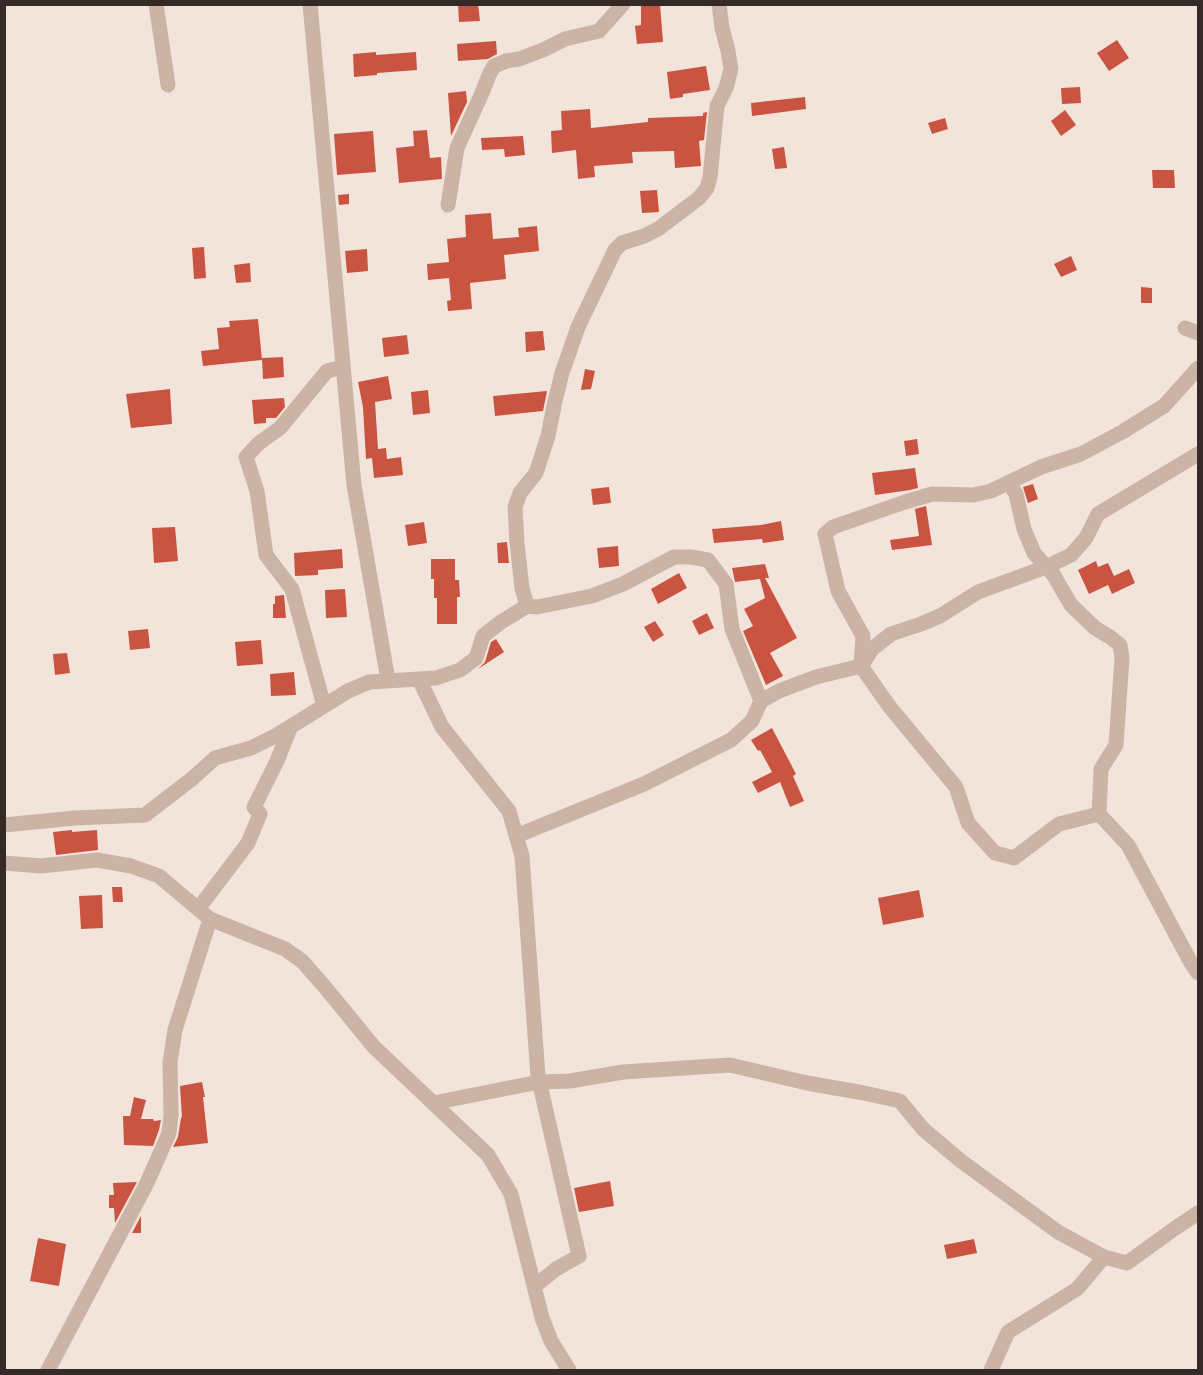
<!DOCTYPE html>
<style>
body{margin:0}
#map{position:relative;width:1203px;height:1375px;overflow:hidden;background:#f2e4da;font-family:Raleway,sans-serif}
canvas{display:block}
.frame{position:absolute;inset:0;border:6px solid #362a27;pointer-events:none}
</style>
<div id="map">
<canvas width="1203" height="1375"></canvas>
<div class="frame"></div>
</div>
<script>
const context = document.querySelector('canvas').getContext('2d');
context.lineJoin = 'round';
function paint(path, color) { context.fillStyle = color; context.fill(path, 'evenodd'); }
const toPath = rows => new Path2D(rows.map(r => 'M' + r).join(''));
function strokePath(path, color, width, dash) { context.strokeStyle = color; context.lineWidth = width; context.lineCap = dash ? 'butt' : 'round'; context.setLineDash(dash || []); context.stroke(path); }
paint(toPath([
 [458,4,478,4,480,21,459,22],
 [641,4,660,4,663,42,637,44,635,26,641,25],
 [1117,40,1129,58,1109,71,1097,53],
 [496,41,497,54,488,59,458,61,457,44],
 [376,52,376,55,416,52,417,70,377,73,377,75,354,77,353,54],
 [706,66,710,90,683,94,683,97,670,99,667,72],
 [1080,87,1081,103,1062,104,1061,88],
 [466,91,467,102,451,136,448,93],
 [805,97,806,109,752,116,751,103],
 [590,109,591,128,648,122,648,118,703,116,703,113,707,112,704,140,699,141,701,166,675,168,674,151,632,152,633,163,594,166,595,177,578,179,576,150,552,153,551,131,562,130,561,111],
 [1065,110,1076,125,1061,136,1051,121],
 [945,118,948,129,932,134,928,123],
 [427,130,430,158,441,157,442,179,399,183,396,148,414,146,413,131],
 [373,131,376,172,337,175,334,134],
 [523,136,525,155,505,157,504,149,482,150,481,138],
 [784,147,787,168,775,169,772,149],
 [1152,170,1174,170,1175,188,1153,188],
 [657,190,659,212,642,213,640,191],
 [349,194,349,204,339,205,338,195],
 [491,213,493,239,519,237,518,228,537,226,539,251,504,255,506,279,470,283,472,309,448,311,447,301,451,300,449,278,428,280,427,264,449,262,447,239,466,237,465,215],
 [204,247,206,278,194,279,192,248],
 [367,249,368,271,347,273,345,251],
 [1071,256,1077,270,1061,277,1054,264],
 [250,263,251,282,236,283,234,265],
 [1141,287,1152,288,1152,303,1141,303],
 [258,319,262,360,203,366,201,351,219,349,217,328,230,327,229,321],
 [543,331,545,350,526,352,525,332],
 [407,335,409,354,384,357,382,338],
 [283,357,284,377,263,379,262,358],
 [585,369,595,371,591,389,581,390],
 [388,376,392,399,375,402,378,449,386,448,387,459,401,457,403,475,374,478,372,458,366,459,363,407,358,382],
 [170,389,172,424,131,428,126,394],
 [428,390,430,413,413,415,411,392],
 [547,391,543,411,495,416,493,396],
 [284,398,285,407,276,418,266,418,266,423,254,424,252,400],
 [917,439,919,454,906,456,904,441],
 [915,468,918,488,910,490,875,495,872,473],
 [1033,484,1038,499,1028,503,1023,487],
 [609,487,611,503,593,505,591,489],
 [926,506,932,545,892,550,890,540,919,536,915,509],
 [781,521,784,540,763,543,762,539,714,543,712,529,761,525],
 [424,522,427,543,408,546,405,525],
 [175,527,178,561,154,563,152,528],
 [507,542,509,563,498,563,497,543],
 [618,546,619,566,599,568,597,548],
 [342,549,343,568,318,570,318,575,295,576,294,553],
 [431,559,455,559,455,580,459,580,460,597,457,597,457,624,437,624,437,598,434,598,434,579,431,579],
 [1096,561,1098,567,1108,563,1114,576,1129,569,1135,583,1112,594,1108,585,1089,594,1078,570],
 [765,564,769,578,765,578,797,638,770,653,783,676,766,685,743,631,753,626,744,609,765,598,760,579,735,582,732,568],
 [679,573,687,588,658,604,651,589],
 [345,589,347,617,326,618,325,590],
 [284,595,286,618,273,618,273,604,275,604,275,596],
 [707,613,714,628,699,635,692,621],
 [655,621,664,635,653,642,644,627],
 [148,629,150,648,130,650,128,631],
 [496,639,504,652,478,669,485,662,491,642],
 [261,640,263,664,237,666,235,642],
 [67,653,70,673,55,675,53,654],
 [294,672,296,695,271,696,270,674],
 [772,728,796,774,793,776,804,801,790,807,780,782,758,793,752,782,772,772,760,750,758,751,751,740],
 [72,830,72,832,97,830,98,850,56,855,53,832],
 [112,887,122,887,123,902,113,902],
 [919,890,924,917,883,925,878,898],
 [102,895,103,928,81,929,79,896],
 [202,1082,205,1097,203,1097,208,1143,173,1147,178,1137,181,1118,182,1117,180,1086],
 [134,1097,146,1100,141,1119,153,1119,154,1121,161,1120,159,1130,153,1146,124,1145,123,1116,130,1116],
 [610,1181,614,1206,579,1212,574,1188],
 [137,1182,115,1223,114,1208,109,1208,109,1195,114,1195,113,1183],
 [141,1216,141,1233,132,1233],
 [38,1238,66,1244,59,1286,30,1281],
 [974,1239,977,1253,947,1259,944,1245]
]), '#c95441');
strokePath(toPath([
 [156,4,168,85],
 [310,4,354,485,388,680],
 [448,205,457,148,482,93,489,75,494,66,506,61,519,59,543,50,565,39,599,31,623,4],
 [1185,328,1198,333],
 [1009,483,1016,494,1024,529,1034,553,1053,574,1071,605,1095,628,1110,637,1120,645,1122,658,1116,745,1101,769,1099,814],
 [527,606,522,588,517,543,515,507,520,493,536,473,548,436,555,401,562,373,578,327,615,250,622,243,644,236,658,229,699,198,707,188,710,177,717,106,726,88,731,69,728,51,722,28,719,4],
 [863,664,872,649,891,634,921,624,940,616,978,592,1046,567,1071,555,1086,538,1098,514,1198,454],
 [861,666,863,636,838,591,825,534,833,527,905,502,932,494,973,495,991,491,1041,467,1081,454,1122,432,1164,406,1198,368],
 [419,679,442,727,509,811,522,856,538,1076,579,1256,556,1269,535,1286],
 [324,706,292,589,266,555,257,491,246,457,259,443,280,428,327,371,343,367],
 [4,825,75,818,145,815,193,778,215,758,251,748,277,735,348,691,369,682,436,678,460,670,476,658,483,636,501,622,527,606,537,607,592,596,623,584,674,557,691,557,708,560,726,584,732,629,761,701],
 [516,836,644,784,731,740,752,721,761,701,779,691,816,677,861,666,889,706,956,787,968,823,995,853,1014,858,1059,824,1099,814,1128,845,1190,961,1198,973],
 [4,863,41,866,97,860,131,866,159,876,210,919,285,949,302,961,324,986,374,1047,488,1155,511,1194,542,1318,551,1341,569,1370],
 [198,909,248,843,260,814,254,807,277,761,291,726],
 [433,1103,539,1082,570,1081,623,1072,730,1065,807,1083,864,1093,900,1101,923,1129,961,1161,1058,1232,1104,1257,1127,1263,1174,1229,1198,1213],
 [48,1370,147,1183,169,1133,171,1115,170,1062,175,1030,210,919],
 [991,1370,1008,1332,1077,1289,1104,1257]
]), '#cbb3a6', 15);
</script>
